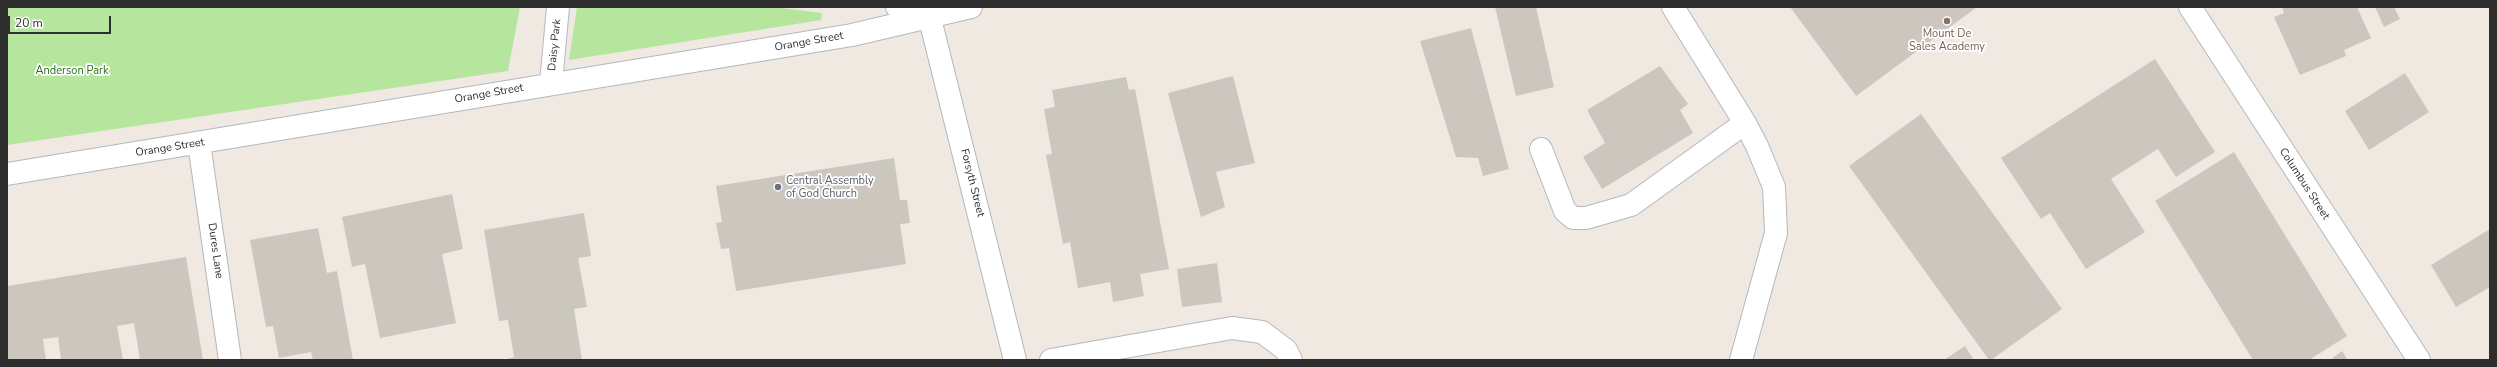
<!DOCTYPE html>
<style>
body{margin:0}
#map{position:relative;width:2497px;height:367px;overflow:hidden;background:#efe9e1;font-family:"Nunito Sans",sans-serif}
canvas{display:block}
.frame{position:absolute;inset:0;border:8px solid #2e2e2e;pointer-events:none}
.scale{position:absolute;left:8px;top:16px;width:103px;height:18px;box-sizing:border-box;border:2px solid #2e2e2e;border-top:0;padding-left:5px;font-size:12px;line-height:14px;white-space:nowrap;color:#2e2e2e;-webkit-text-stroke:3px #fff;paint-order:stroke}
</style>
<div id="map">
<canvas width="2497" height="367"></canvas>
<div class="frame"></div>
<div class="scale">20 m</div>
</div>
<script>
const context = document.querySelector('canvas').getContext('2d');
context.lineJoin = 'round';
function paint(path, color) { context.fillStyle = color; context.fill(path, 'evenodd'); }
const toPath = rows => new Path2D(rows.map(r => 'M' + r).join(''));
function strokePath(path, color, width, dash) { context.strokeStyle = color; context.lineWidth = width; context.lineCap = dash ? 'butt' : 'round'; context.setLineDash(dash || []); context.stroke(path); }
function drawText(font, color, halo, rows, align = 'center') {
  context.font = font + ' "Nunito Sans",sans-serif'; context.lineWidth = 3.5; context.setLineDash([]); context.textBaseline = 'middle'; context.strokeStyle = halo; context.fillStyle = color; for (const [text, x, y, turn = 0] of rows) {
    context.save(); context.translate(x, y); context.rotate((+turn || 0) * Math.PI / 180); context.textAlign = isNaN(turn) ? turn : align; if (halo) context.strokeText(text, 0, 0); context.fillText(text, 0, 0); context.restore();
  }
}
paint(toPath([
 [7,7,520,7,508,71,7,145],
 [577,7,774,7,822,13,821,20,569,60]
]), '#b6e59e');
paint(toPath([
 [1495,7,1536,7,1554,87,1516,96],
 [1790,7,1977,7,1856,96],
 [2282,7,2357,7,2371,38,2344,50,2346,56,2300,75,2274,17,2284,13],
 [2375,7,2394,7,2400,19,2384,27],
 [1471,28,1509,169,1483,176,1478,158,1456,157,1420,41],
 [2155,59,2215,152,2176,177,2158,149,2111,179,2145,232,2086,269,2050,213,2041,219,2001,158],
 [1660,66,1688,104,1680,110,1693,133,1602,189,1583,157,1605,143,1587,110],
 [2405,73,2429,112,2369,150,2345,111],
 [1233,76,1255,163,1216,172,1225,207,1201,217,1168,93],
 [1126,77,1129,90,1135,89,1169,269,1140,274,1144,296,1113,302,1110,282,1078,288,1070,242,1063,244,1046,155,1052,154,1044,109,1055,107,1052,90],
 [1921,114,2062,309,1991,360,1989,360,1849,166],
 [2234,152,2347,336,2309,360,2253,360,2155,201],
 [894,158,900,200,907,200,910,223,900,224,906,264,736,291,729,248,721,249,716,223,722,222,716,186],
 [452,194,463,249,442,254,456,323,380,338,365,264,352,267,342,217],
 [584,213,591,256,578,258,587,307,574,309,582,360,503,360,514,357,508,320,499,321,484,230],
 [318,228,327,273,337,271,353,360,313,360,311,352,279,358,273,326,266,327,250,240],
 [2490,229,2490,287,2456,307,2431,265],
 [186,257,203,360,140,360,134,323,117,326,123,360,61,360,58,337,43,339,46,360,7,360,7,286],
 [1217,263,1222,302,1182,307,1177,269],
 [1965,346,1974,360,1944,360],
 [2342,351,2348,360,2330,360]
]), '#cbc7bf');
const minor = toPath([
 [897,7,929,17],
 [927,7,1015,360],
 [1673,7,1745,123,1757,146,1774,187,1776,233,1741,360],
 [2190,7,2419,360],
 [551,83,558,7],
 [199,143,230,360],
 [1541,149,1565,211,1573,218,1586,218,1631,205,1745,123],
 [7,174,852,35,971,7],
 [1051,360,1232,328,1262,332,1286,350,1291,360]
]);
strokePath(minor, '#b4b7c1', 24);
strokePath(minor, '#fff', 22);
for (const [x, y, r, color] of [
 [1947,21,4,"#8d6e63"],
 [778,187,4,"#6b7280"]
]) { const dot = new Path2D(); dot.arc(x, y, r, 0, 2 * Math.PI); context.fillStyle = color; context.fill(dot); strokePath(dot, '#fff', 1.5); }
drawText('11px', '#785e54', '#fff', [
 ["Mount De",1947,34],
 ["Sales Academy",1947,47]
]);
drawText('11px', '#2e2e2e', '#fff', [
 ["Orange Street",809,42,-10],
 ["Daisy Park",555,45,-84],
 ["Orange Street",489,94,-10],
 ["Orange Street",170,148,-9],
 ["Forsyth Street",972,183,76],
 ["Columbus Street",2304,184,57],
 ["Dures Lane",215,251,82]
]);
drawText('11px', '#2c6e1b', '#fff', [
 ["Anderson Park",72,71]
]);
drawText('11px', '#5b616d', '#fff', [
 ["Central Assembly",786,181],
 ["of God Church",786,194]
], 'left');
</script>
